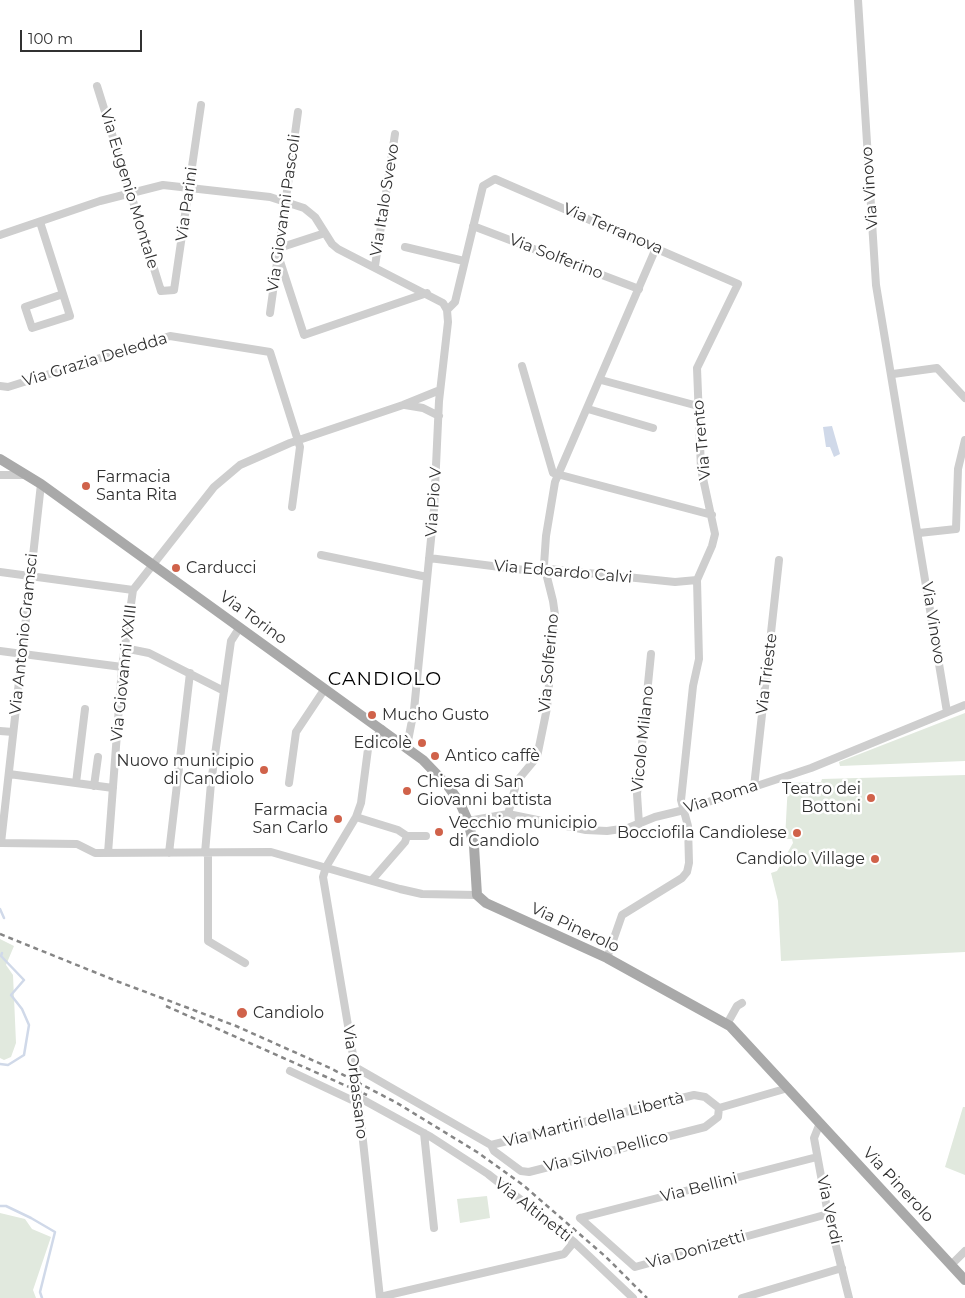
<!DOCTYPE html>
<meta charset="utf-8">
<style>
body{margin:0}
#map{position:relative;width:965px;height:1298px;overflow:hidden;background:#fff;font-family:Montserrat,sans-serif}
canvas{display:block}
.scale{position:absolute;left:20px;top:30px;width:122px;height:22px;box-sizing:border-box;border:2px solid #313131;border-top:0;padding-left:6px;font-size:15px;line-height:18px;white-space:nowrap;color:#313131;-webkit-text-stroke:4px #fff;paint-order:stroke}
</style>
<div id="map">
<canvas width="965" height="1298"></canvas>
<div class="scale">100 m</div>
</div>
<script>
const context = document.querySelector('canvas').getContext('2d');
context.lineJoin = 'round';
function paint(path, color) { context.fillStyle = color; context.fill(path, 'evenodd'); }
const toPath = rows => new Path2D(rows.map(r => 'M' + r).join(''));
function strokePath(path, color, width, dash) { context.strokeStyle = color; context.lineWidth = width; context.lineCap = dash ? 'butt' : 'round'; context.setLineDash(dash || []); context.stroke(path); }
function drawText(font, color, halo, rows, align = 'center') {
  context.font = font + ' Montserrat,sans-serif'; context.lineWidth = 5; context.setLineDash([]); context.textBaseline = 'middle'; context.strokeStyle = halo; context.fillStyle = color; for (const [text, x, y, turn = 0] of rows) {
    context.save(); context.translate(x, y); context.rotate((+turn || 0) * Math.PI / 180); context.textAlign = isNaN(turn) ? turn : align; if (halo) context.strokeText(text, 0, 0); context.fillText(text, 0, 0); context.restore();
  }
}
paint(toPath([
 [965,713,965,761,840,766,839,762],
 [965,775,965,952,781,961,778,901,771,873,777,871,793,843,792,839,785,839,788,783,821,782,822,779],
 [0,939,14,946,6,965,13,975,16,1043,11,1057,4,1060,0,1058],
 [963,1107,965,1107,965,1175,945,1167],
 [487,1196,490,1218,460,1223,457,1199],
 [0,1213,25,1219,32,1229,51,1237,33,1290,36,1298,0,1298]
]), '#e1e9de');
paint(toPath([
 [832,426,840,454,834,457,830,447,826,447,823,427]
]), '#d0d9e9');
strokePath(toPath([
 [0,909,4,918],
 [0,1064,8,1065,24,1055,29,1025,22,1009,11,995,24,980,1,956,2,953],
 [0,1206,6,1206,31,1218,55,1232,40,1292,42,1298]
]), '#d0d9e9', 2.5);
strokePath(toPath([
 [858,0,876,285,947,712],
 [97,86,161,291,174,290,201,105],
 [40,222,63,294],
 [473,226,639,289],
 [0,235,100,201,163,185,270,197,304,208,315,217,332,244,338,249,443,303,447,310,448,322,439,401,434,509,414,710,407,746],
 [405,247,464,261],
 [279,248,325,233],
 [278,255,304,335,427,293],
 [375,266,395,134],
 [63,294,70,316,32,328,25,307,63,294],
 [447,310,455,302,483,186,495,179,738,284,697,368,701,469,715,534,712,546,697,580,699,659,693,686,681,800,688,826,689,863,687,872,682,878,622,915,607,958],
 [270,313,298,112],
 [522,366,553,473,712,515],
 [893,374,937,368,965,398],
 [601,380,698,406],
 [0,386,8,387,170,336,270,352,300,447,292,507],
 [405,405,423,408,439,416],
 [588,409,653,428],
 [0,475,26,475],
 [41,484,1,843,77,844,95,853,271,852,400,889,422,894,477,895],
 [919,533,956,529,958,469,965,440],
 [321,555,427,577],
 [429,558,540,572,549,569,675,582,697,580],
 [0,572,133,590],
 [124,648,149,653,224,691],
 [0,651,122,667],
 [0,731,13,732],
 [9,774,113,788],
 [76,783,85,709],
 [289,783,296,732,324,690],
 [94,786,98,757],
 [754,787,779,560],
 [508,814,517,781,537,757,547,708,555,615,553,601,544,565,546,536,555,482,656,248],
 [356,817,398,830,407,836,426,836],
 [468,821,508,814,586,830,607,831,628,828,655,817,684,810,811,768,965,705],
 [639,824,637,794,651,654],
 [108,853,122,667,133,590,214,487,240,465,290,443,403,405,440,390],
 [169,853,190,673],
 [205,853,211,783,231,641,240,627],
 [208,853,208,941,245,963],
 [372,880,405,842,407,836],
 [727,1024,737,1006,742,1003],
 [355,1067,491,1145,694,1095,705,1097,719,1108],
 [290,1071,358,1103],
 [358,1097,431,1137,488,1174,574,1242,633,1298],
 [719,1108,788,1088],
 [820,1123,814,1138,828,1214,849,1298],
 [424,1133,434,1228],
 [491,1145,494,1151,521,1171,529,1172,705,1127,718,1117,719,1108],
 [580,1218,635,1267,828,1214],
 [580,1218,817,1157],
 [951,1265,965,1251],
 [380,1297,564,1254,574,1242],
 [380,1298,355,1067,323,877,326,867,356,817,361,803,368,749,382,729],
 [742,1298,842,1268]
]), '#cecece', 8);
strokePath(toPath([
 [0,459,41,484,423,760,448,786,460,803,468,821,474,846,477,895,486,903,607,958,730,1026,965,1280]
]), '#a9a9a9', 10);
strokePath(toPath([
 [0,934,119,982,236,1026,330,1068,397,1103,477,1152,523,1185,606,1257,647,1298],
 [166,1006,367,1095]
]), '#868686', 2.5, [5, 4]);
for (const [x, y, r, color] of [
 [86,486,5,"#d0624a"],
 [176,568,5,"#d0624a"],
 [372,715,5,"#d0624a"],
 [422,743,5,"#d0624a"],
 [435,756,5,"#d0624a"],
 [264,770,5,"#d0624a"],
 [407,791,5,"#d0624a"],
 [871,798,5,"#d0624a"],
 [338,819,5,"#d0624a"],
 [439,832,5,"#d0624a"],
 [797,833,5,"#d0624a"],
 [875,859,5,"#d0624a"],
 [242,1013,6,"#d0624a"]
]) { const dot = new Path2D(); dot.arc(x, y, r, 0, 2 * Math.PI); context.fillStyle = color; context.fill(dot); strokePath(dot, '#fff', 2); }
drawText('16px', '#313131', '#fff', [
 ["Via Vinovo",870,188,-94],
 ["Via Eugenio Montale",129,189,73],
 ["Via Italo Svevo",385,200,-81],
 ["Via Parini",187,204,-82],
 ["Via Giovanni Pascoli",284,213,-82],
 ["Via Terranova",613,229,23],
 ["Via Solferino",556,257,21],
 ["Via Grazia Deledda",95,360,-17],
 ["Via Trento",702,440,-95],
 ["Via Pio V",434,502,-86],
 ["Via Edoardo Calvi",563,572,5],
 ["Via Torino",253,618,36],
 ["Via Vinovo",933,623,81],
 ["Via Antonio Gramsci",24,634,-84],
 ["Via Solferino",549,663,-85],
 ["Via Giovanni XXIII",124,673,-84],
 ["Via Trieste",767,674,-83],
 ["Vicolo Milano",643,739,-84],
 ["Via Roma",721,797,-18],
 ["Via Pinerolo",575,928,25],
 ["Via Orbassano",355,1082,83],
 ["Via Martiri della Libertà",594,1120,-14],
 ["Via Silvio Pellico",606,1152,-14],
 ["Via Pinerolo",898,1185,47],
 ["Via Bellini",699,1188,-14],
 ["Via Altinetti",533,1210,38],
 ["Via Verdi",829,1210,78],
 ["Via Donizetti",696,1250,-16]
]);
drawText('16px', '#313131', '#fff', [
 ["Farmacia",96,477],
 ["Santa Rita",96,495],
 ["Carducci",186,568],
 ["Mucho Gusto",382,715],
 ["Edicolè",412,743,"right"],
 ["Antico caffè",445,756],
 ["Nuovo municipio",254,761,"right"],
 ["di Candiolo",254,779,"right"],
 ["Chiesa di San",417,782],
 ["Giovanni battista",417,800],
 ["Teatro dei",861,789,"right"],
 ["Bottoni",861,807,"right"],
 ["Farmacia",328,810,"right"],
 ["San Carlo",328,828,"right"],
 ["Vecchio municipio",449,823],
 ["di Candiolo",449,841],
 ["Bocciofila Candiolese",787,833,"right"],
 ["Candiolo Village",865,859,"right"],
 ["Candiolo",253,1013]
], 'left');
context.letterSpacing = '1px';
drawText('19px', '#000', '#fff', [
 ["CANDIOLO",385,679]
]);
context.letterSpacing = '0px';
</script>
